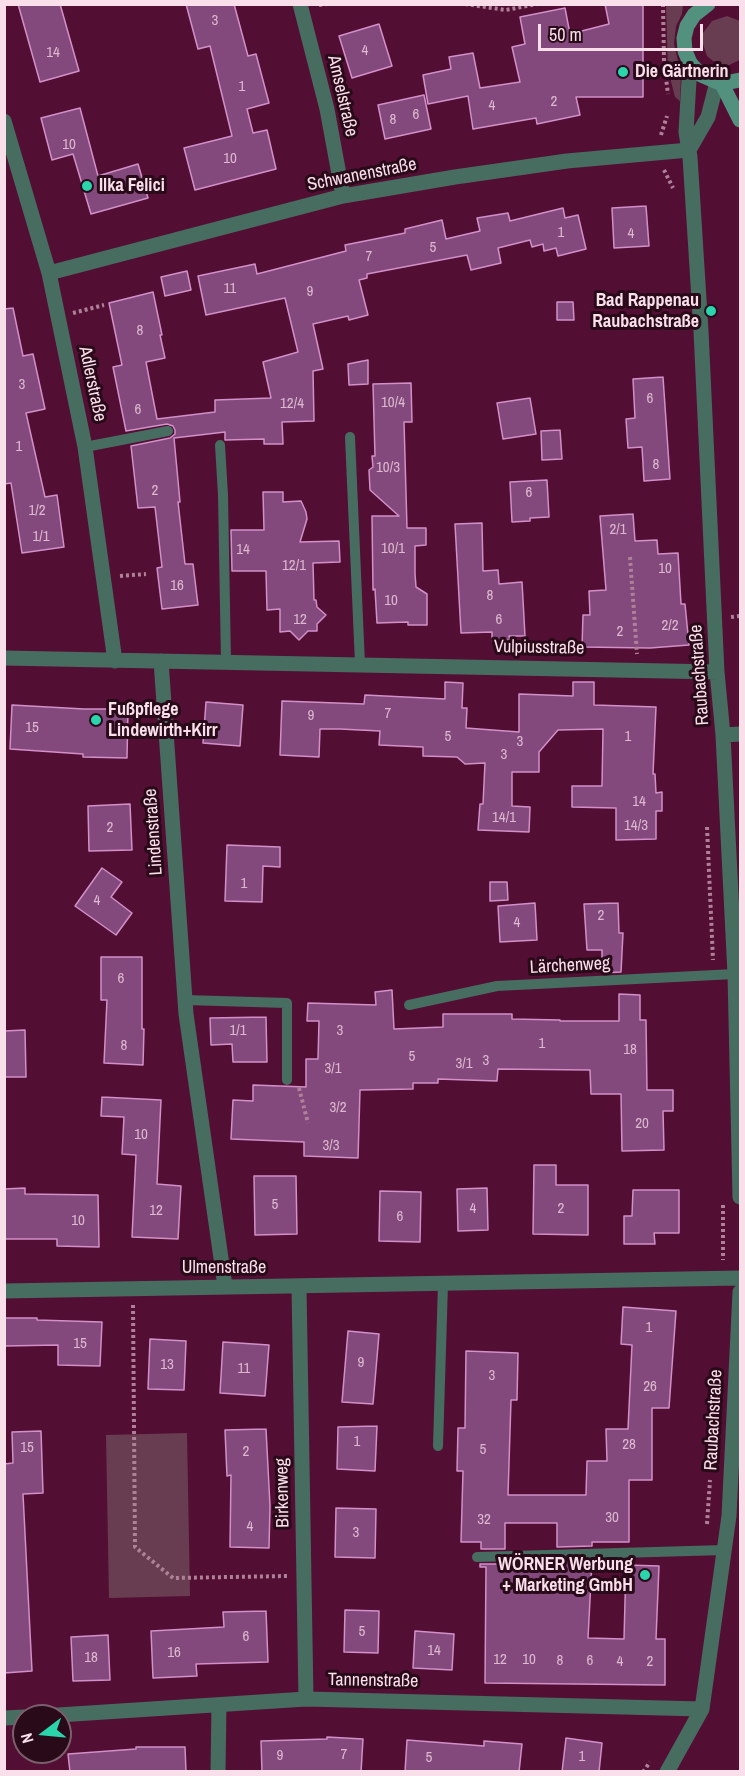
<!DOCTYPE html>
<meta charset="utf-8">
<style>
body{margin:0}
#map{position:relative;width:745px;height:1776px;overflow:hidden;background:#530e34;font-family:"Archivo Narrow",sans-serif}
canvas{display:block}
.frame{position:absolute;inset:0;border:6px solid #f9dfe9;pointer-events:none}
.north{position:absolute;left:12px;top:1704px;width:60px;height:60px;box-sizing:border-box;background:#280a19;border:2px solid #7c5f6c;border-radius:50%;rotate:254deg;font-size:16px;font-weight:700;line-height:24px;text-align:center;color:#f9dfe9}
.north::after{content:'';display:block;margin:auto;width:21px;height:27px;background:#2ad5ac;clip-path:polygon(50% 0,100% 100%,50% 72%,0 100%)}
.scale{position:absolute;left:538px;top:24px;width:165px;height:27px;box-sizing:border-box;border:3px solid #f9dfe9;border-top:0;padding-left:8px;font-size:18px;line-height:21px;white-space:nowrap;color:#f9dfe9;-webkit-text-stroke:4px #280a19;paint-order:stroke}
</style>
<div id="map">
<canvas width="745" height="1776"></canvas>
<div class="frame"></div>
<div class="north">N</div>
<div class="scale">50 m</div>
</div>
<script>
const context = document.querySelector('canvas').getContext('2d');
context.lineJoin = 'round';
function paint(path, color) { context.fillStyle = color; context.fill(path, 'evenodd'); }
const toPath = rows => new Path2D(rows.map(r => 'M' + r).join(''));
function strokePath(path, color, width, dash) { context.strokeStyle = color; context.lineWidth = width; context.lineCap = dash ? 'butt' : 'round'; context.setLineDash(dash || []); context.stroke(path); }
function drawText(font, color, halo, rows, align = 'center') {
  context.font = font + ' "Archivo Narrow",sans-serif'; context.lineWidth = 6; context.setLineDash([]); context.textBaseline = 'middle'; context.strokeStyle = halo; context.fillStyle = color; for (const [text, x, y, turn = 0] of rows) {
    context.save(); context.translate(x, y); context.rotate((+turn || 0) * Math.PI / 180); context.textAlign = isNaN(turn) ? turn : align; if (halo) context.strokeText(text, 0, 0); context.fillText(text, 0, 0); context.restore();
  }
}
paint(toPath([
 [666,5,683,5,682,14,676,26,674,44,681,74,680,101,675,97,668,70],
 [727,16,740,21,740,60,729,65,721,65,713,61,707,56,702,41,703,33,712,21],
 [187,1433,190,1596,109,1598,106,1435]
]), '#693d51');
const building = toPath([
 [18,4,60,4,79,71,40,82,18,4],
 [186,4,234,4,248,56,256,54,269,103,247,109,253,133,267,130,276,169,195,190,184,148,232,136,210,46,198,49,186,4],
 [605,4,643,4,643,97,576,97,580,115,537,124,536,118,473,129,468,96,428,104,423,75,451,69,449,57,473,53,480,88,520,82,512,47,525,44,520,17,565,8,570,34,609,24,605,4],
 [379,24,392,66,352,78,339,36,379,24],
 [424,95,431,129,385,139,378,105,424,95],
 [80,108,98,176,138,164,148,198,91,214,73,154,52,160,41,118,80,108],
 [646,206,649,246,614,248,612,208,646,206],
 [563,208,565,218,578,215,586,249,558,256,556,248,544,251,543,244,532,247,530,240,498,248,501,263,471,270,467,255,367,274,367,278,359,280,368,315,349,320,348,316,313,324,323,369,313,371,314,421,282,422,283,444,264,444,264,439,225,440,225,432,174,438,180,502,178,502,185,564,193,564,198,605,162,609,157,568,162,567,155,507,138,508,131,446,170,438,175,434,175,430,173,426,167,424,126,431,113,367,122,365,109,303,153,292,162,335,160,335,165,358,146,362,157,419,215,412,215,400,271,398,263,362,298,352,285,298,206,315,198,276,255,264,257,274,346,251,345,245,405,233,405,229,442,220,446,239,480,231,477,218,508,213,510,221,563,208],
 [187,271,191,290,165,296,161,277,187,271],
 [557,302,573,302,574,320,557,320,557,302],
 [13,308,23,356,33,354,45,409,26,413,45,497,57,495,64,547,22,553,11,483,4,484,4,309,13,308],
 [368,360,368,384,349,385,348,364,368,360],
 [663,377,670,479,644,481,642,447,628,448,626,419,635,418,633,379,663,377],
 [411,383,412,422,404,422,407,528,426,528,426,545,415,546,415,574,416,587,427,594,427,625,408,625,408,622,377,623,375,589,373,590,372,516,399,516,370,490,369,470,373,467,372,456,375,456,373,384,411,383],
 [530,398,536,434,503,439,497,403,530,398],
 [560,430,562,459,542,460,541,431,560,430],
 [547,480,549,517,530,518,530,521,512,522,510,482,547,480],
 [263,492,283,492,283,502,301,501,306,512,307,519,300,542,339,541,340,562,313,563,314,600,316,600,317,607,326,615,317,624,317,631,308,631,299,640,290,631,280,632,280,609,267,610,266,571,232,571,231,530,264,530,263,492],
 [633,514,635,541,657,540,658,554,678,553,681,604,685,604,689,645,650,648,582,647,583,615,590,615,589,591,606,590,600,516,633,514],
 [482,523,483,571,498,570,499,584,522,582,525,636,509,636,510,640,492,641,492,632,461,633,455,524,482,523],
 [445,682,463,683,462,708,467,708,466,728,519,732,519,694,573,696,573,682,594,682,594,705,656,707,653,774,655,774,656,793,662,792,662,811,656,811,656,839,616,840,616,808,572,807,572,786,602,786,603,729,558,730,539,752,539,772,512,772,512,806,530,807,529,832,478,830,480,804,483,804,485,763,465,764,457,757,423,756,423,747,379,745,380,731,340,729,320,729,319,757,280,755,282,701,364,704,365,695,445,699,445,682],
 [206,702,243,705,240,746,203,743,206,702],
 [12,705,84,709,128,709,127,758,83,757,83,754,10,749,12,705],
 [130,804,132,850,89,851,88,806,130,804],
 [227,845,280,847,280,867,263,866,262,902,225,901,227,845],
 [102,868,122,882,111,897,132,913,116,935,75,906,102,868],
 [490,882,507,882,508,900,490,901,490,882],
 [535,903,537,940,500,942,498,906,535,903],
 [618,903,619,933,623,933,621,972,602,973,602,950,587,950,584,904,618,903],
 [101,957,142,957,142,1029,144,1029,143,1065,104,1063,107,1000,101,1000,101,957],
 [392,990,394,1029,443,1027,443,1014,512,1014,512,1019,560,1020,560,1021,619,1021,619,994,640,995,640,1020,646,1020,647,1090,673,1090,673,1111,663,1111,664,1150,622,1151,621,1094,591,1094,590,1070,498,1069,497,1081,438,1079,438,1083,413,1083,413,1089,360,1090,358,1158,304,1156,304,1142,231,1139,233,1100,253,1101,253,1085,306,1087,306,1059,318,1059,319,1021,307,1021,308,1003,376,1005,375,992,392,990],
 [266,1017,267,1062,233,1062,232,1044,211,1045,210,1018,266,1017],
 [25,1030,26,1077,4,1077,4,1031,25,1030],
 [102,1097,161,1100,157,1184,181,1186,178,1239,132,1237,136,1155,122,1154,124,1117,101,1116,102,1097],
 [534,1165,556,1165,556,1185,588,1185,588,1235,533,1234,534,1165],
 [254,1176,296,1176,297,1234,255,1235,254,1176],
 [25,1188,25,1194,98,1195,99,1247,57,1246,57,1239,4,1239,4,1189,25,1188],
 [487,1188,488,1230,458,1231,457,1189,487,1188],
 [633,1190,679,1190,679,1233,654,1233,655,1244,624,1244,624,1216,632,1216,633,1190],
 [380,1191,421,1192,420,1242,379,1241,380,1191],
 [623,1307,676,1311,669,1408,652,1408,652,1480,629,1480,629,1542,592,1542,592,1546,557,1547,557,1523,505,1523,505,1549,481,1549,481,1542,461,1542,463,1471,457,1471,458,1428,465,1428,466,1351,518,1353,517,1400,511,1400,508,1495,586,1495,587,1461,607,1461,606,1429,628,1429,632,1345,621,1344,623,1307],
 [4,1318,37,1318,37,1320,102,1322,100,1366,58,1365,58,1345,4,1346,4,1318],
 [348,1331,379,1334,373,1404,342,1402,348,1331],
 [150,1339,186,1341,184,1390,148,1389,150,1339],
 [223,1342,269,1345,265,1396,220,1393,223,1342],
 [377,1426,375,1471,337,1469,338,1427,377,1426],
 [266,1429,270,1506,269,1548,230,1547,231,1475,227,1476,225,1430,266,1429],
 [41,1431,43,1493,23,1494,32,1671,4,1673,4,1464,13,1463,12,1432,41,1431],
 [336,1508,376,1509,375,1558,335,1557,336,1508],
 [592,1561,588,1638,624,1639,626,1565,659,1566,656,1639,665,1639,665,1685,485,1683,486,1567,480,1567,480,1564,504,1564,504,1567,550,1569,550,1565,556,1565,556,1562,592,1561],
 [345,1610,379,1611,378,1653,344,1652,345,1610],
 [266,1611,268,1662,196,1664,197,1676,153,1678,151,1631,224,1627,223,1612,266,1611],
 [415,1631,454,1634,452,1670,413,1668,415,1631],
 [108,1635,110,1680,73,1681,71,1637,108,1635],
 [327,1737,363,1739,361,1772,262,1772,261,1741,327,1739,327,1737],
 [566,1738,602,1743,599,1772,562,1772,566,1738],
 [407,1740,484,1746,484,1741,522,1744,519,1772,405,1772,407,1740],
 [136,1747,185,1747,186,1772,70,1772,68,1754,136,1749,136,1747]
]);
paint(building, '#83487c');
strokePath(building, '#d190c8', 1.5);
strokePath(toPath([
 [465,4,506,10,537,4],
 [663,4,664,62,668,94],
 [319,5,328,4],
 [661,135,667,116],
 [664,170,673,188],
 [73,313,104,305],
 [630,557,637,654],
 [120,576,146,574],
 [731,617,740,616],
 [707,827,713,960],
 [299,1088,308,1123],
 [723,1205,723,1260],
 [133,1305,135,1547,173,1578,288,1576],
 [707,1524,710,1480],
 [643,1772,650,1762]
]), '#ae8198', 4, [3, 3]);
strokePath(toPath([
 [350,437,360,664],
 [220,445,223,495,226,662],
 [85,447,168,431],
 [185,1000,287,1003,287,1080],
 [409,1005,497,986,735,974],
 [438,1446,443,1284],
 [477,1557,725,1550]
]), '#476d61', 10);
strokePath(toPath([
 [300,4,327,109,343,196],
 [690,63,686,132,690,157,701,331,717,672,723,735,735,974,740,1197],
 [4,121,49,273,85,447,115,661],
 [689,150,708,117,717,82],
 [49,273,343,196,455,177,567,161,689,150],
 [4,658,717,672],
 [161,661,186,1014,225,1286],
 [723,735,740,734],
 [299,1287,306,1699],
 [4,1291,740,1278],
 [43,1716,306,1699,702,1709],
 [4,1718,24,1717],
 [218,1772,219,1705],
 [667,1772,702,1709,729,1516,740,1292]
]), '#476d61', 15);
strokePath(toPath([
 [708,4,694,15,687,26,684,38,685,51,690,63,701,75,717,82,730,82,740,80],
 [721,82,740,120]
]), '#51917d', 15);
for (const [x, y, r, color] of [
 [623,72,6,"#2ad5ac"],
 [87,186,6,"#2ad5ac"],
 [711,311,6,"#2ad5ac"],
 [96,720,6,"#2ad5ac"],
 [645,1575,6,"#2ad5ac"]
]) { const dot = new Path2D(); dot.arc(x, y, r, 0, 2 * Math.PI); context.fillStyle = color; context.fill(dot); strokePath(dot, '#280a19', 2); }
drawText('15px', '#dcb9ce', null, [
 ["3",215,21],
 ["4",365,51],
 ["14",53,53],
 ["1",242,87],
 ["2",554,102],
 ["4",492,106],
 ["6",416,115],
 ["8",393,120],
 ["10",69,145],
 ["10",230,159],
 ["1",561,233],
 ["4",631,234],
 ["5",433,248],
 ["7",369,257],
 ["11",230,289],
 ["9",310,292],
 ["8",140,331],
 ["3",22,385],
 ["6",650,399],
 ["10/4",393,403],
 ["12/4",292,404],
 ["6",138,410],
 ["1",19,447],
 ["8",656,465],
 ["10/3",388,468],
 ["2",155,491],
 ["6",529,493],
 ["1/2",37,511],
 ["2/1",618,530],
 ["1/1",41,537],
 ["10/1",393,549],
 ["14",243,550],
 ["12/1",294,566],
 ["10",665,569],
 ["16",177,586],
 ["8",490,596],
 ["10",391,601],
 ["12",300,620],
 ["6",499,620],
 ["2/2",670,626],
 ["2",620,632],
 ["7",388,714],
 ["9",311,716],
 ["15",32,728],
 ["5",448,737],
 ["1",628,737],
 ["3",520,742],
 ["3",504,755],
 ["14",639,802],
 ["14/1",504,818],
 ["14/3",636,826],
 ["2",110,828],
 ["1",244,884],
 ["4",97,901],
 ["2",601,916],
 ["4",517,923],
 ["6",121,979],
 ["1/1",238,1031],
 ["3",340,1031],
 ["1",542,1044],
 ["8",124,1046],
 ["18",630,1050],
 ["5",412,1057],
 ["3",486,1061],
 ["3/1",464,1064],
 ["3/1",333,1069],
 ["3/2",338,1108],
 ["20",642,1124],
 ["10",141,1135],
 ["3/3",331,1146],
 ["5",275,1205],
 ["4",473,1209],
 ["2",561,1209],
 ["12",156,1211],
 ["6",400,1217],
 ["10",78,1221],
 ["1",649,1328],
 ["15",80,1344],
 ["9",361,1363],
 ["13",167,1365],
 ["11",244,1369],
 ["3",492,1376],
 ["26",650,1387],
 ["1",357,1442],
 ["28",629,1445],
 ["15",27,1448],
 ["5",483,1450],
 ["2",246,1452],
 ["30",612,1518],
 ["32",484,1520],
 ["4",250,1527],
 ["3",356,1533],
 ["5",362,1632],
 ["6",246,1637],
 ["14",434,1651],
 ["16",174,1653],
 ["18",91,1658],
 ["12",500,1660],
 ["10",529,1660],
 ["8",560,1661],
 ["6",590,1661],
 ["4",620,1662],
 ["2",650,1662],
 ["7",344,1755],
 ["9",280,1756],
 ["1",582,1757],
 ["5",429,1758]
]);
drawText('bold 18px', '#f9dfe9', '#280a19', [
 ["Die Gärtnerin",635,72],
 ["Ilka Felici",99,186],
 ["Bad Rappenau",699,301,"right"],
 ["Raubachstraße",699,322,"right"],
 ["Fußpflege",108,710],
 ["Lindewirth+Kirr",108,731],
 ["WÖRNER Werbung",633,1565,"right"],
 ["+ Marketing GmbH",633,1586,"right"]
], 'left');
drawText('18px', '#f9dfe9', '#280a19', [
 ["Amselstraße",342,96,77],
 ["Schwanenstraße",362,175,-11],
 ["Adlerstraße",92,384,78],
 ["Vulpiusstraße",539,648,1],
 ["Raubachstraße",700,675,-94],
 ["Lindenstraße",154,832,-94],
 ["Lärchenweg",570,966,-3],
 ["Ulmenstraße",224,1268],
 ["Raubachstraße",714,1420,-87],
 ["Birkenweg",283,1493,-91],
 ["Tannenstraße",373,1681,1]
]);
</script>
